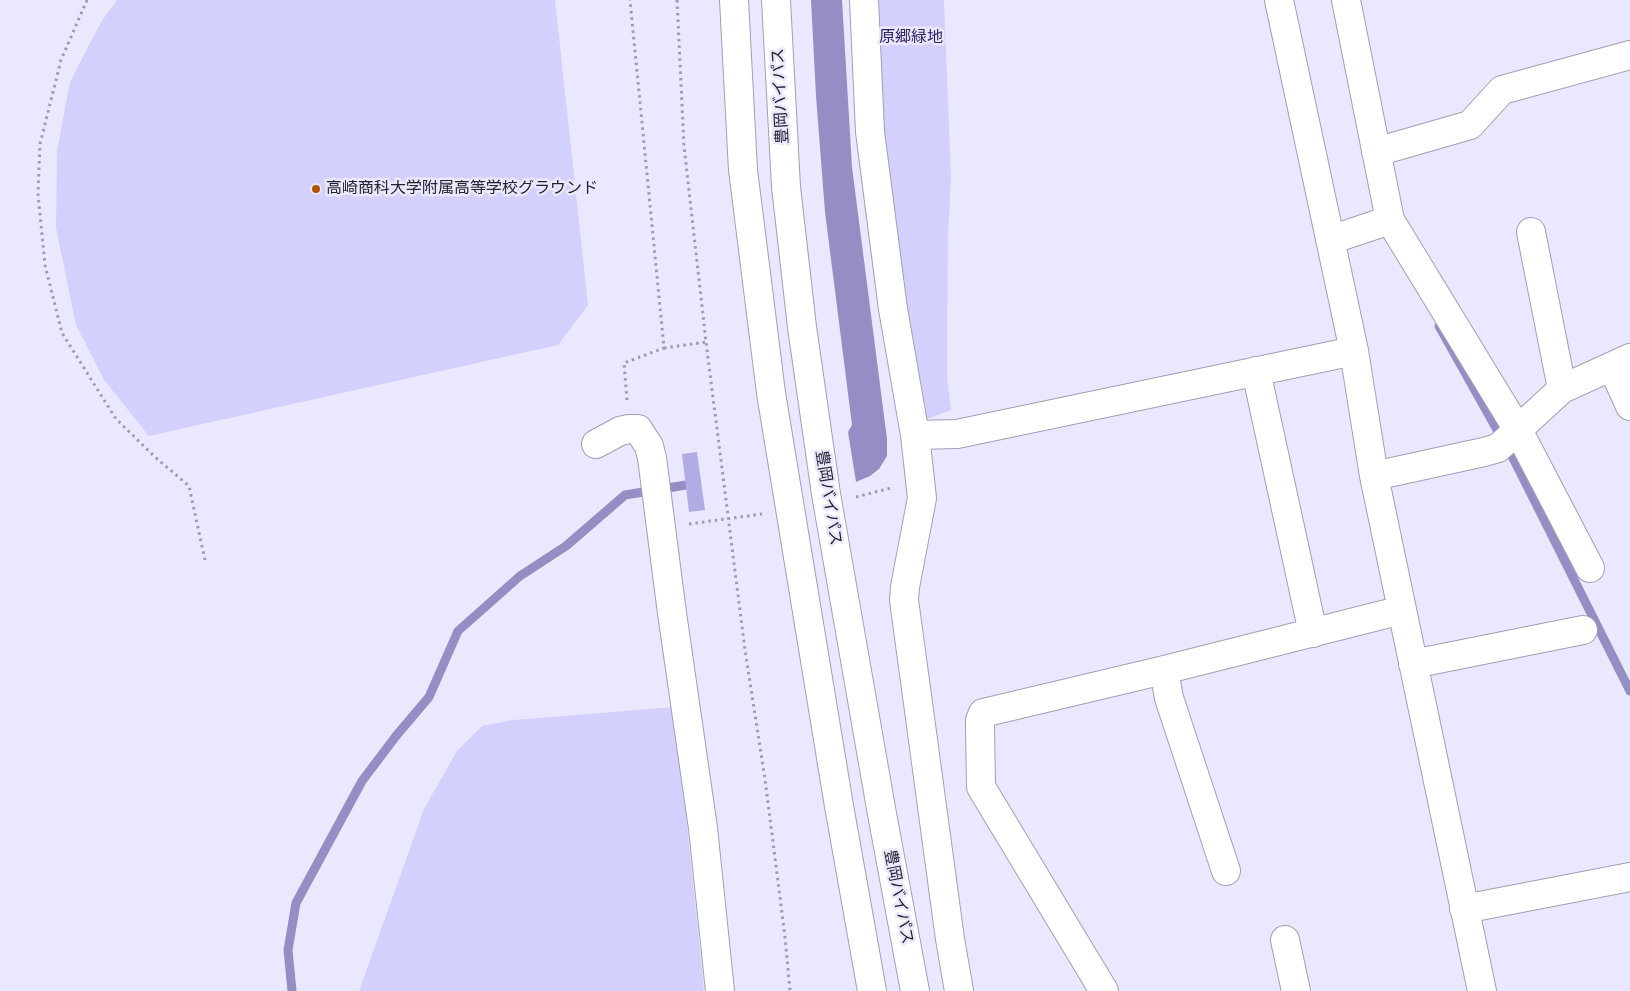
<!DOCTYPE html>
<meta charset="utf-8">
<style>
body{margin:0}
canvas{display:block;background:#eae8fe}
</style>
<canvas width="1630" height="991"></canvas>
<script>
const context = document.querySelector('canvas').getContext('2d');
context.lineJoin = 'round';
function paint(path, color) { context.fillStyle = color; context.fill(path, 'evenodd'); }
const toPath = rows => new Path2D(rows.map(r => 'M' + r).join(''));
function strokePath(path, color, width, dash) { context.strokeStyle = color; context.lineWidth = width; context.lineCap = dash ? 'butt' : 'round'; context.setLineDash(dash || []); context.stroke(path); }
function drawText(font, color, halo, rows, align = 'center') {
  context.font = font + ' "Varela Round","Noto Sans JP",sans-serif'; context.lineWidth = 5; context.setLineDash([]); context.textBaseline = 'middle'; context.strokeStyle = halo; context.fillStyle = color; for (const [text, x, y, turn = 0] of rows) {
    context.save(); context.translate(x, y); context.rotate((+turn || 0) * Math.PI / 180); context.textAlign = isNaN(turn) ? turn : align; if (halo) context.strokeText(text, 0, 0); context.fillText(text, 0, 0); context.restore();
  }
}
paint(toPath([
 [117,0,555,0,588,305,558,345,149,436,104,380,76,325,56,228,57,151,70,82,101,22],
 [874,0,944,0,951,178,948,235,947,376,951,410,922,421,899,246,893,243,880,97],
 [675,707,704,991,359,991,424,809,457,751,482,726,512,720]
]), '#d4d0fd');
paint(toPath([
 [811,0,842,0,852,167,887,439,887,456,879,469,870,476,856,482,848,432,852,425,825,212,816,96]
]), '#958ec4');
strokePath(toPath([
 [1439,326,1514,460,1630,691],
 [292,991,288,950,296,903,362,781,396,736,429,697,458,631,520,576,566,546,625,495,686,485]
]), '#958ec4', 9);
paint(toPath([
 [697,452,705,510,689,512,682,454]
]), '#b2ace4');
const minor = toPath([
 [864,0,870,132,893,309,915,435,922,498,905,587,904,600,950,939,959,991],
 [1279,0,1354,351,1374,476,1482,991],
 [1376,152,1470,125,1502,90,1630,55],
 [1390,220,1518,430,1590,568],
 [1531,232,1562,389],
 [1330,240,1390,220,1346,0],
 [1612,366,1630,406],
 [1256,371,1313,633],
 [915,435,957,434,1354,351],
 [596,444,620,431,629,429,638,429,649,446,652,458,672,613,703,828,720,991],
 [1374,476,1484,452,1498,448,1562,389,1630,358],
 [1413,664,1583,630],
 [1164,670,1169,698,1226,871],
 [1464,909,1630,877],
 [1285,940,1296,991],
 [1104,991,981,787,980,726,980,720,983,713,1164,670,1402,610]
]);
const highway = toPath([
 [734,0,743,170,771,393,839,806,872,991],
 [776,0,786,187,802,327,826,494,882,814,915,991]
]);
strokePath(minor, '#a19fb7', 30);
strokePath(highway, '#a19fb7', 30);
strokePath(toPath([
 [87,0,61,60,40,144,38,194,45,265,62,333,116,419,155,457,189,486,205,560],
 [677,0,684,146,706,342,745,650,765,779,785,937,790,991],
 [664,348,706,342],
 [627,400,624,363,664,348,630,0],
 [856,497,891,488],
 [689,524,762,514]
]), '#9d9bac', 3, [2.5, 4]);
strokePath(minor, '#fff', 28);
strokePath(highway, '#fff', 28);
for (const [x, y, r, color] of [
 [316,189,5,"#b25404"]
]) { const dot = new Path2D(); dot.arc(x, y, r, 0, 2 * Math.PI); context.fillStyle = color; context.fill(dot); strokePath(dot, '#eae8fe', 2); }
drawText('16px', '#322364', '#eae8fe', [
 ["原郷緑地",911,38]
]);
drawText('16px', '#24242d', '#eae8fe', [
 ["豊岡バイパス",781,96,-93],
 ["豊岡バイパス",828,498,81],
 ["豊岡バイパス",898,897,79]
]);
drawText('16px', '#24242d', '#eae8fe', [
 ["高崎商科大学附属高等学校グラウンド",326,189]
], 'left');
</script>
